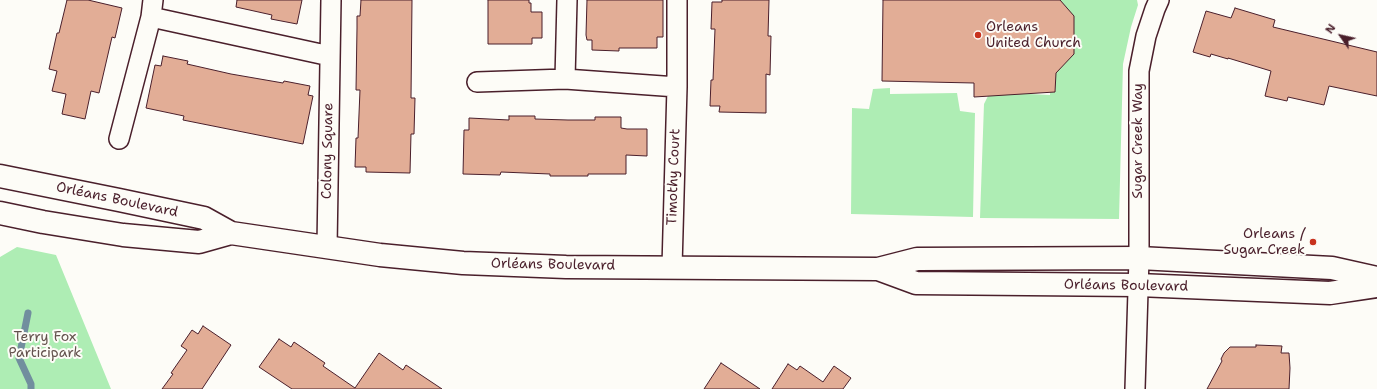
<!DOCTYPE html>
<meta charset="utf-8">
<style>
body{margin:0}
#map{position:relative;width:1377px;height:389px;overflow:hidden;background:#fdfcf7;font-family:"Shantell Sans",sans-serif}
canvas{display:block}
.north{position:absolute;left:1321px;top:16px;width:40px;height:40px;-webkit-text-stroke:3px #fdfcf7;paint-order:stroke;rotate:304deg;font-size:11px;font-weight:700;line-height:16px;text-align:center;color:#4a1f2b}
.north::after{content:'';display:block;margin:auto;width:14px;height:18px;background:#4a1f2b;clip-path:polygon(50% 0,100% 100%,50% 72%,0 100%)}
</style>
<div id="map">
<canvas width="1377" height="389"></canvas>
<div class="north">N</div>
</div>
<script>
const context = document.querySelector('canvas').getContext('2d');
context.lineJoin = 'round';
function paint(path, color) { context.fillStyle = color; context.fill(path, 'evenodd'); }
const toPath = rows => new Path2D(rows.map(r => 'M' + r).join(''));
function strokePath(path, color, width, dash) { context.strokeStyle = color; context.lineWidth = width; context.lineCap = dash ? 'butt' : 'round'; context.setLineDash(dash || []); context.stroke(path); }
function drawText(font, color, halo, rows, align = 'center') {
  context.font = font + ' "Shantell Sans",sans-serif'; context.lineWidth = 4; context.setLineDash([]); context.textBaseline = 'middle'; context.strokeStyle = halo; context.fillStyle = color; for (const [text, x, y, turn = 0] of rows) {
    context.save(); context.translate(x, y); context.rotate((+turn || 0) * Math.PI / 180); context.textAlign = isNaN(turn) ? turn : align; if (halo) context.strokeText(text, 0, 0); context.fillText(text, 0, 0); context.restore();
  }
}
paint(toPath([
 [1052,0,1137,0,1138,5,1131,27,1123,64,1119,219,980,218,984,104,988,96,988,92,1050,95],
 [890,88,890,94,957,93,960,111,975,113,973,217,851,214,852,108,869,109,873,89],
 [17,247,56,255,111,389,0,389,0,257]
]), '#aeedb4');
strokePath(toPath([
 [28,313,19,358,31,384,31,389]
]), '#718e9e', 7);
const building = toPath([
 [67,0,88,0,122,8,115,38,112,37,99,93,91,91,85,119,62,114,66,94,52,91,57,71,49,69,57,33,59,33,67,0],
 [237,0,302,0,297,24,271,19,272,15,236,7,237,0],
 [361,0,412,0,411,98,415,98,414,134,411,134,410,173,366,172,366,167,355,167,356,138,358,138,360,90,356,90,357,28,357,16,360,16,361,0],
 [488,0,529,0,529,3,531,3,531,12,542,12,542,38,532,38,532,44,488,44,488,0],
 [587,0,663,0,663,37,657,37,657,48,619,48,619,51,592,50,592,40,587,40,586,35,587,0],
 [722,0,769,0,768,36,771,36,770,75,766,74,766,113,719,112,720,106,710,106,711,80,713,80,715,29,711,29,712,2,722,2,722,0],
 [883,0,1060,0,1074,16,1074,54,1056,73,1055,92,974,97,974,83,882,81,883,0],
 [1235,8,1275,20,1273,27,1377,52,1377,96,1329,86,1324,105,1288,97,1287,101,1265,96,1271,71,1228,58,1228,59,1211,54,1210,57,1193,52,1206,11,1231,18,1235,8],
 [163,56,188,61,187,64,231,74,283,83,284,81,310,86,308,95,313,96,303,144,183,120,184,116,146,108,155,65,161,66,163,56],
 [509,116,535,116,535,119,568,120,595,120,595,117,621,117,621,128,627,129,647,129,647,156,626,155,626,174,588,174,588,176,550,176,550,174,501,172,500,175,463,174,464,130,469,130,469,118,509,120,509,116],
 [203,326,231,345,202,389,162,389,173,374,171,373,187,350,181,346,192,330,198,334,203,326],
 [279,339,291,347,294,342,325,363,323,366,355,388,379,353,403,370,406,365,442,389,292,389,259,367,279,339],
 [1256,345,1282,346,1281,353,1289,353,1290,368,1289,389,1207,389,1222,361,1221,359,1224,353,1230,347,1256,347,1256,345],
 [721,363,760,389,704,389,721,363],
 [788,364,797,370,800,366,823,382,834,366,851,378,843,389,772,389,788,364]
]);
paint(building, '#e2ad96');
strokePath(building, '#4a1f2b', 1);
const minor = toPath([
 [153,0,151,17,330,56],
 [565,79,677,87],
 [477,82,565,79,567,0],
 [119,139,151,17],
 [327,247,331,0],
 [672,267,677,87,677,0],
 [1135,389,1139,258,1139,71,1146,36,1155,9,1159,0]
]);
const secondary = toPath([
 [0,176,119,200,204,218,231,233,380,255,463,263,566,267,878,269,917,259,1139,258,1332,268,1377,278],
 [0,213,43,222,123,235,199,242,231,233],
 [878,269,916,283,1138,285,1330,293,1377,286]
]);
strokePath(minor, '#4a1f2b', 22);
strokePath(secondary, '#4a1f2b', 25);
strokePath(minor, '#fdfcf7', 19);
strokePath(secondary, '#fdfcf7', 22);
for (const [x, y, r, color] of [
 [978,35,4,"#c8321e"],
 [1313,242,4,"#c8321e"]
]) { const dot = new Path2D(); dot.arc(x, y, r, 0, 2 * Math.PI); context.fillStyle = color; context.fill(dot); strokePath(dot, '#fdfcf7', 1.5); }
drawText('14px', '#4a1f2b', '#fdfcf7', [
 ["Orleans",986,27],
 ["United Church",986,43],
 ["Orleans /",1305,234,"right"],
 ["Sugar Creek",1305,250,"right"]
], 'left');
drawText('14px', '#4a1f2b', '#fdfcf7', [
 ["Sugar Creek Way",1138,141,-90],
 ["Colony Square",328,151,-89],
 ["Timothy Court",674,177,-88],
 ["Orléans Boulevard",117,200,12],
 ["Orléans Boulevard",553,265,1],
 ["Orléans Boulevard",1126,286,1]
]);
drawText('14px', '#63524d', '#fdfcf7', [
 ["Terry Fox",45,337],
 ["Participark",45,353]
]);
</script>
